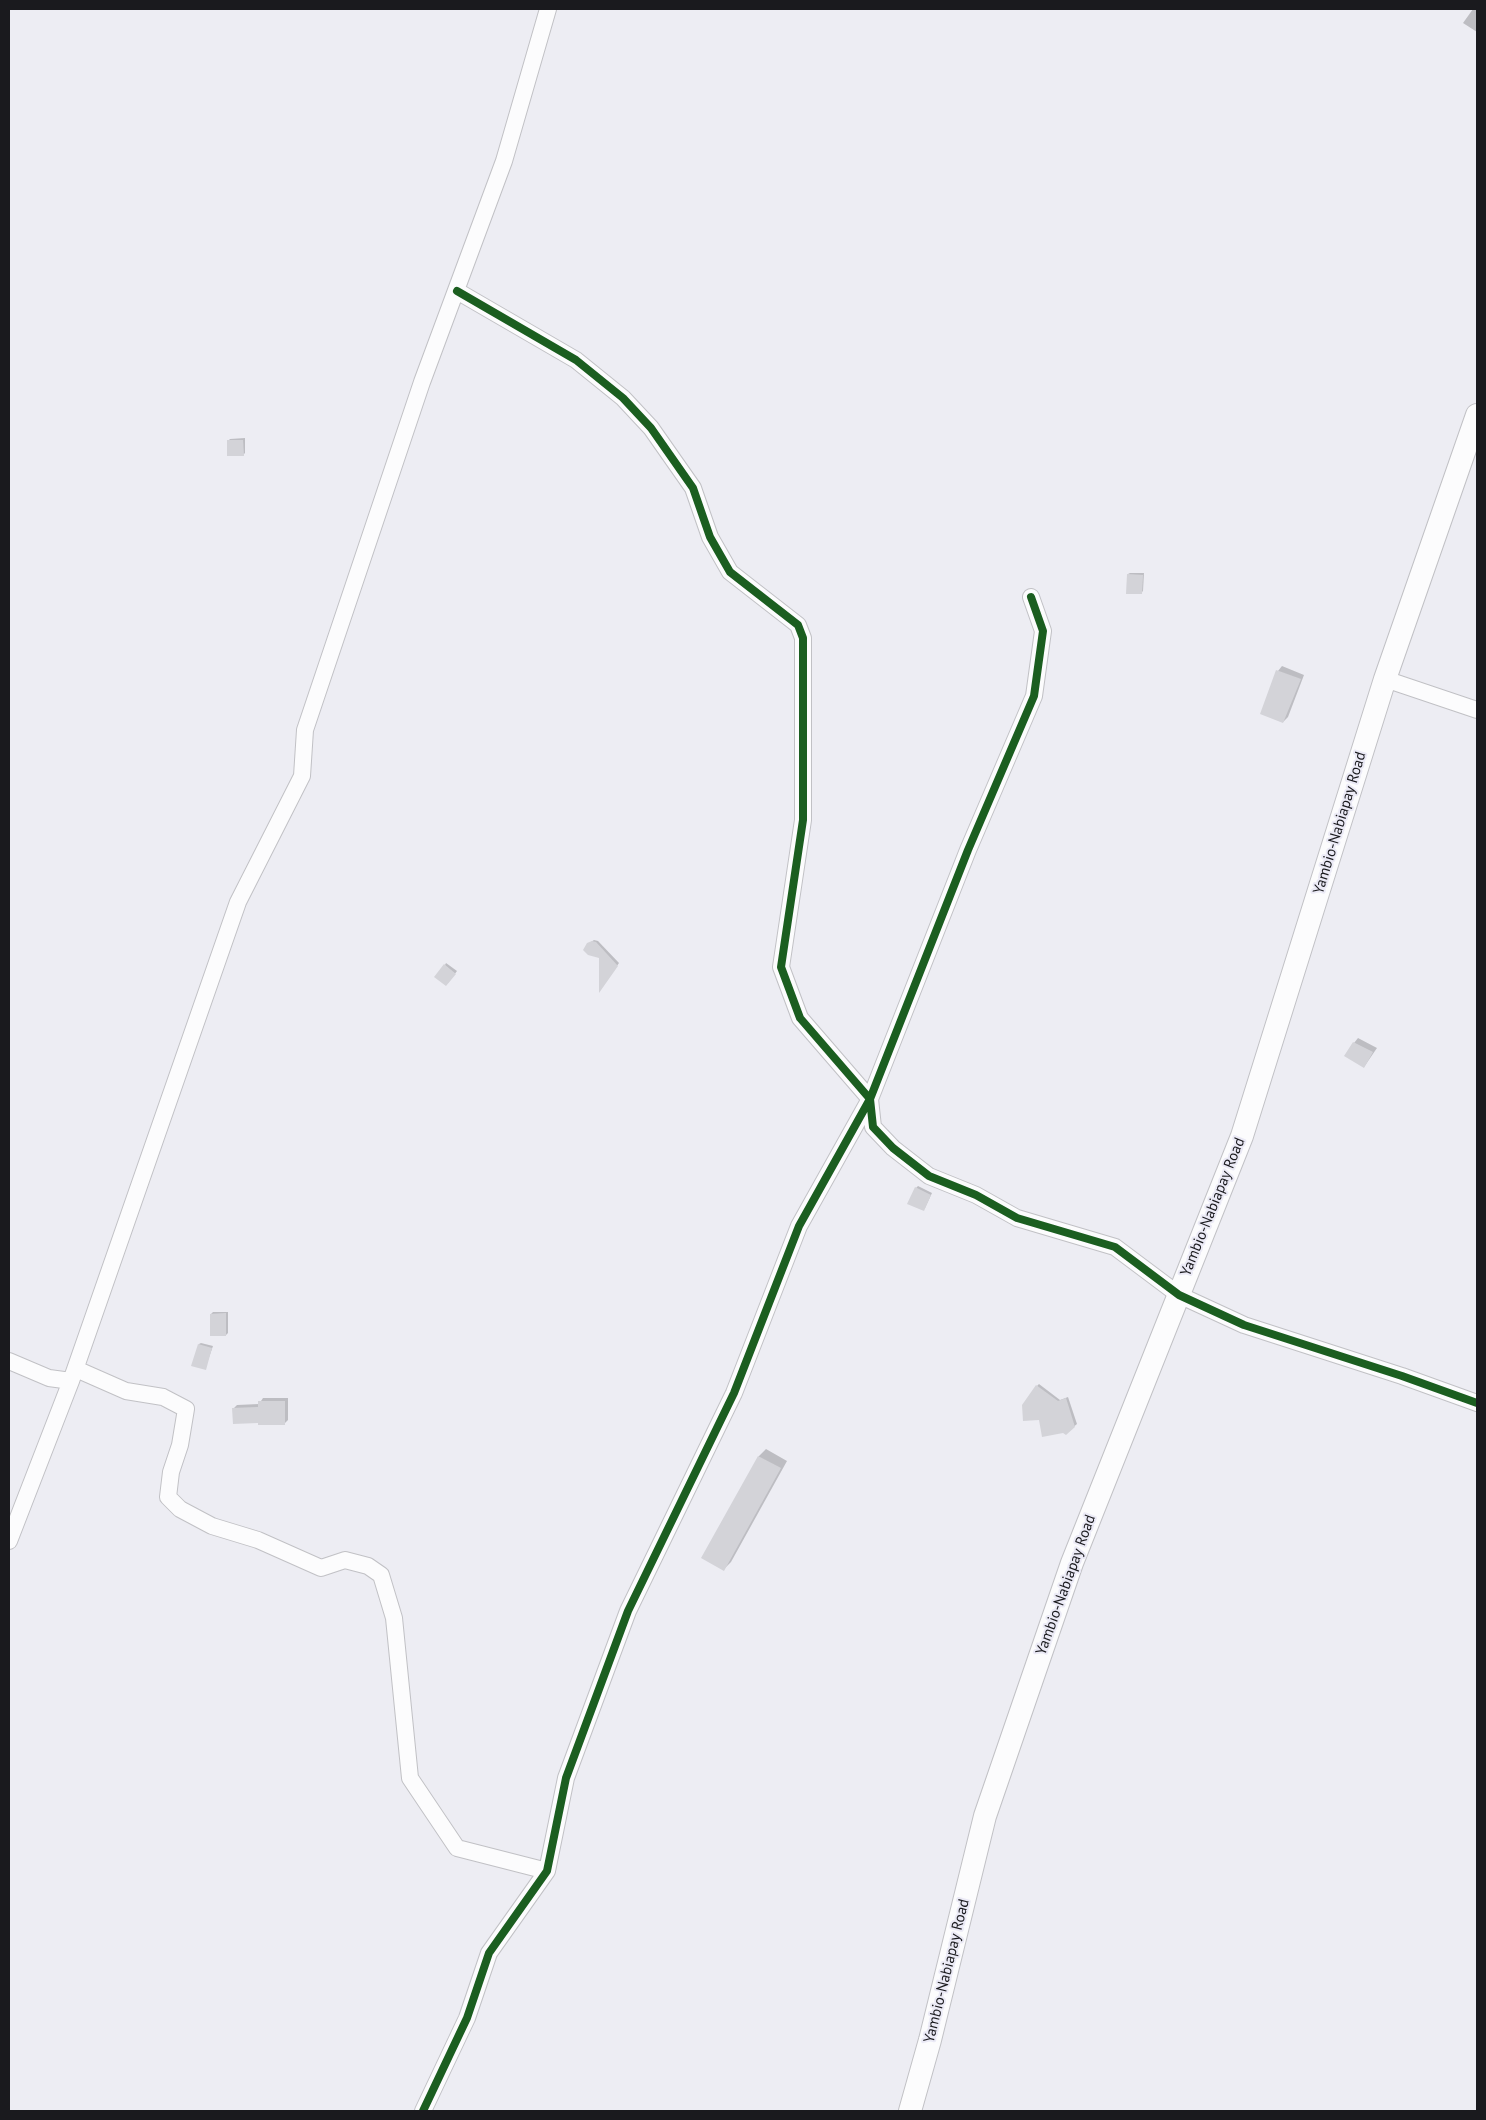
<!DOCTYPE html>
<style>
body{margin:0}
#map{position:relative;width:1486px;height:2120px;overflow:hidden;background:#ededf3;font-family:"PT Sans",sans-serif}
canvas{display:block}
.frame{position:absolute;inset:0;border:10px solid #1a1a1e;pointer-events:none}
</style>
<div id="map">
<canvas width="1486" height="2120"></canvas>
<div class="frame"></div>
</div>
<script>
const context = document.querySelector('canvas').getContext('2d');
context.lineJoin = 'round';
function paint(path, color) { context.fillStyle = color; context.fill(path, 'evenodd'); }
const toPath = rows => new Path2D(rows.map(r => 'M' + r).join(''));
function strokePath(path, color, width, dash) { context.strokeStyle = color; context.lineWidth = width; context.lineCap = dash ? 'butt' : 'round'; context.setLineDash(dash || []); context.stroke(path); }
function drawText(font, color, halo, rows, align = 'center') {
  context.font = font + ' "PT Sans",sans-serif'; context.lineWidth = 4; context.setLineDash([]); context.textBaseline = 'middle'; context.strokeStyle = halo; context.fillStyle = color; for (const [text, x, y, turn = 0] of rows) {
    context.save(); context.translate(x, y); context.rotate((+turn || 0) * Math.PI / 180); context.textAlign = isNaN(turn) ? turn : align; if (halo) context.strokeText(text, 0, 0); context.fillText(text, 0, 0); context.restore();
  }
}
paint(toPath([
 [1473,9,1477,9,1477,32,1463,23],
 [245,438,245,453,243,455,228,441,230,439],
 [1130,573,1144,573,1143,591,1141,593,1128,574],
 [1282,666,1304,675,1288,717,1283,722,1278,671],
 [594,940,598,941,619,963,600,990,600,957,591,942],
 [446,963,457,971,448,983,445,965],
 [1358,1038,1377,1048,1364,1067,1354,1043],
 [918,1186,932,1193,925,1208,916,1188],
 [213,1312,228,1312,228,1333,226,1335,211,1314],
 [201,1343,213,1346,205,1369,199,1344],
 [1039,1384,1060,1400,1068,1397,1077,1424,1066,1433,1037,1386],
 [263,1398,288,1398,288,1420,284,1424,233,1409,237,1405,259,1404],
 [766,1449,787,1461,731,1562,724,1569,703,1557,759,1456]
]), '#0003');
paint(toPath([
 [227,440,243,440,244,456,227,456],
 [1127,574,1143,575,1142,594,1126,594],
 [1276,670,1301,679,1283,723,1260,714],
 [592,941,596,942,618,966,599,993,599,958,588,955,583,950,587,943],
 [444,964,456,974,446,986,434,977],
 [1353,1042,1373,1052,1364,1068,1344,1056],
 [915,1187,931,1195,924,1211,907,1204],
 [226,1313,226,1336,210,1336,210,1314],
 [198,1344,212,1348,206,1370,191,1366],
 [1036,1385,1058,1401,1066,1398,1075,1427,1066,1435,1063,1433,1042,1437,1039,1420,1023,1421,1022,1405],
 [258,1401,285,1401,285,1425,258,1425,258,1423,233,1424,232,1408,258,1407],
 [758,1456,781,1468,724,1571,701,1558]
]), '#d3d3d8');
const street = toPath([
 [457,291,576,360,623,398,651,428,693,488,710,537,730,572,798,625,803,638,803,820,781,967,800,1018,870,1099,873,1127,893,1148,929,1176,976,1195,1017,1218,1115,1247,1179,1295,1244,1325,1402,1376,1477,1403],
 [1385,679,1477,710],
 [9,1361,49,1378,71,1381],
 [76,1369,126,1391,163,1397,186,1409,180,1445,171,1472,168,1497,180,1509,212,1526,258,1540,321,1568,345,1560,368,1566,381,1575,394,1618,410,1778,457,1848,547,1871],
 [9,1541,71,1381,238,902,302,776,305,730,422,382,504,161,548,9],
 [423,2111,467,2018,489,1953,547,1871,566,1778,628,1611,734,1393,799,1226,870,1099,968,850,1034,696,1043,631,1031,597]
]);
const secondary = toPath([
 [910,2111,930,2040,985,1816,1072,1563,1242,1136,1385,679,1477,415]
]);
strokePath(street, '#c1c1c5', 18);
strokePath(secondary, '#c1c1c5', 24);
strokePath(street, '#fcfcfd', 16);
strokePath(secondary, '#fcfcfd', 22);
strokePath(toPath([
 [457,291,576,360,623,398,651,428,693,488,710,537,730,572,798,625,803,638,803,820,781,967,800,1018,870,1099,873,1127,893,1148,929,1176,976,1195,1017,1218,1115,1247,1179,1295,1244,1325,1402,1376,1477,1403],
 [423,2111,467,2018,489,1953,547,1871,566,1778,628,1611,734,1393,799,1226,870,1099,968,850,1034,696,1043,631,1031,597]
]), '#1b5e20', 8);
drawText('15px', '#1a1a1e', '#ebeaf6', [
 ["Yambio-Nabiapay Road",1340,823,-73],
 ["Yambio-Nabiapay Road",1213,1207,-68],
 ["Yambio-Nabiapay Road",1066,1585,-70],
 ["Yambio-Nabiapay Road",947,1971,-76]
]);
</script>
